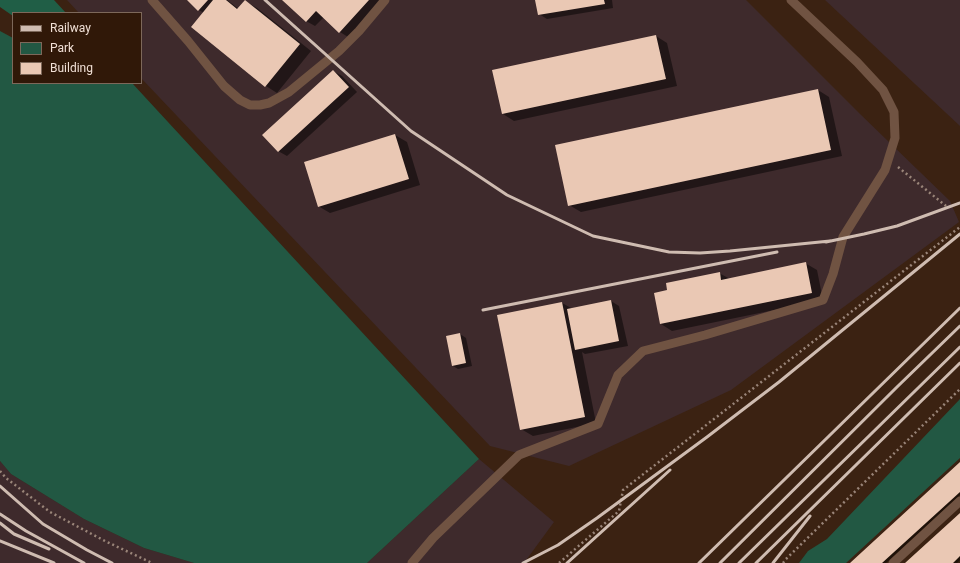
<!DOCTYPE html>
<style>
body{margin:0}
#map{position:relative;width:960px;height:563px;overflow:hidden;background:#3b2212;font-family:Roboto,sans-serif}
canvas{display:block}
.legend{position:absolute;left:12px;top:12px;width:130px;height:72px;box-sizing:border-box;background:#301808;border:1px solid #7d685a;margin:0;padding:5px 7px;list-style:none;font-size:12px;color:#f0dfd5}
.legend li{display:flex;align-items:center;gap:8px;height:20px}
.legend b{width:20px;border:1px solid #7d685a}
</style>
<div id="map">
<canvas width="960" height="563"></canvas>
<ul class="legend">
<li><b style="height:5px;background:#cfbcb1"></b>Railway</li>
<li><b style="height:11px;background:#225843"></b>Park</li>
<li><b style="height:11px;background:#eac8b4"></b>Building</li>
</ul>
</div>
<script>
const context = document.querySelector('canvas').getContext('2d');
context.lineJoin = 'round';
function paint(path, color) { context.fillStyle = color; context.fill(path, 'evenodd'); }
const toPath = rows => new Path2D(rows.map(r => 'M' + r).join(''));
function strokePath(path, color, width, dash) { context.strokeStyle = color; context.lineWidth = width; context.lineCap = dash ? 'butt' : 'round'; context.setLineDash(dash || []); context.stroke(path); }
paint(toPath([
 [67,0,746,0,859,113,950,201,959,222,731,390,569,466,490,446,141,78,141,13,79,13],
 [825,0,960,0,960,126],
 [479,459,554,522,524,563,367,563],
 [0,461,11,474,84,519,144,548,194,563,0,563]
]), '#3e2a2c');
paint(toPath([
 [0,31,13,38,13,83,132,83,479,459,367,563,194,563,144,548,84,519,11,474,0,461],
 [960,399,960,458,846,563,799,563,808,551,827,539]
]), '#225843');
paint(toPath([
 [0,0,54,0,66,13,13,13,13,16,0,7]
]), '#205e46');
paint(toPath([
 [188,0,227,0,239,9,245,1,257,8,311,51,277,93,266,86,204,13,199,10],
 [283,0,382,0,348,37,340,32,324,17,315,26,306,21],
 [536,0,612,0,613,8,547,19,539,14],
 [656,36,667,43,677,86,514,121,503,114],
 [333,71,342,76,357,92,287,156,278,151],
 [818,90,829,97,842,156,581,212,569,205],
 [395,135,407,142,420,185,330,213,318,206],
 [805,263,817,270,823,300,672,331,661,324,655,294,669,291,719,273,730,279],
 [611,301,619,306,628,346,585,354,582,352,596,423,533,436,521,429,562,303,573,309],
 [460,334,466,338,472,366,458,369,453,366],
 [960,464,960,495,886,563,852,563],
 [960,514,960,560,957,563,906,563]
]), '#0007');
paint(toPath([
 [187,0,208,0,198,11],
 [213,0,226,0,237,9,245,0,300,44,265,87,191,27],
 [282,0,369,0,339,33,316,11,306,22],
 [535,0,604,0,605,4,538,15],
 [656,35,666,79,502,114,492,70],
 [333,70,349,87,278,152,262,135],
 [818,89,831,150,568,206,555,145],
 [395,134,409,179,318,207,304,162],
 [806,262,812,293,660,324,654,293,667,290,666,283,720,272,721,280],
 [611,300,619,341,575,350,567,309],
 [562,302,585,417,520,430,497,315],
 [460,333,466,363,452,366,446,336],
 [960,462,960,492,882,563,850,563],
 [960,513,960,556,953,563,905,563]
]), '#eac8b4');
strokePath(toPath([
 [898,167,946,206],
 [0,471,6,478,50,512,105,541,152,563],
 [559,563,619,511,623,490,960,227],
 [783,563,786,559,960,389]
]), '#9a8579', 2.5, [2, 3]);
strokePath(toPath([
 [152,0,188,41,224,86,240,100,250,105,260,105,269,103,289,92,339,51,359,31,385,0],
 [412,563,433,538,519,455,598,424,618,375,643,351,705,335,823,300,833,274,843,237,885,170,895,138,894,112,883,90,857,62,791,0],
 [893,563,960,501]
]), '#705342', 9);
strokePath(toPath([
 [265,0,411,131,507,195,593,236,669,252,700,253,730,251,830,241],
 [826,242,864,234,897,226,960,203],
 [483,310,777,252],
 [0,486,43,524,87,550,112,563],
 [0,514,26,531,84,563],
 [0,523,14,534,49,549],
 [0,541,54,563],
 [523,563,558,545,597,518,707,437,779,382,960,234],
 [567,563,670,470],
 [699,563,960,308],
 [720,563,897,387,960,326],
 [739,563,960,347],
 [756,563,960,363],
 [773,563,810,516]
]), '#cfbcb1', 3);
</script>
